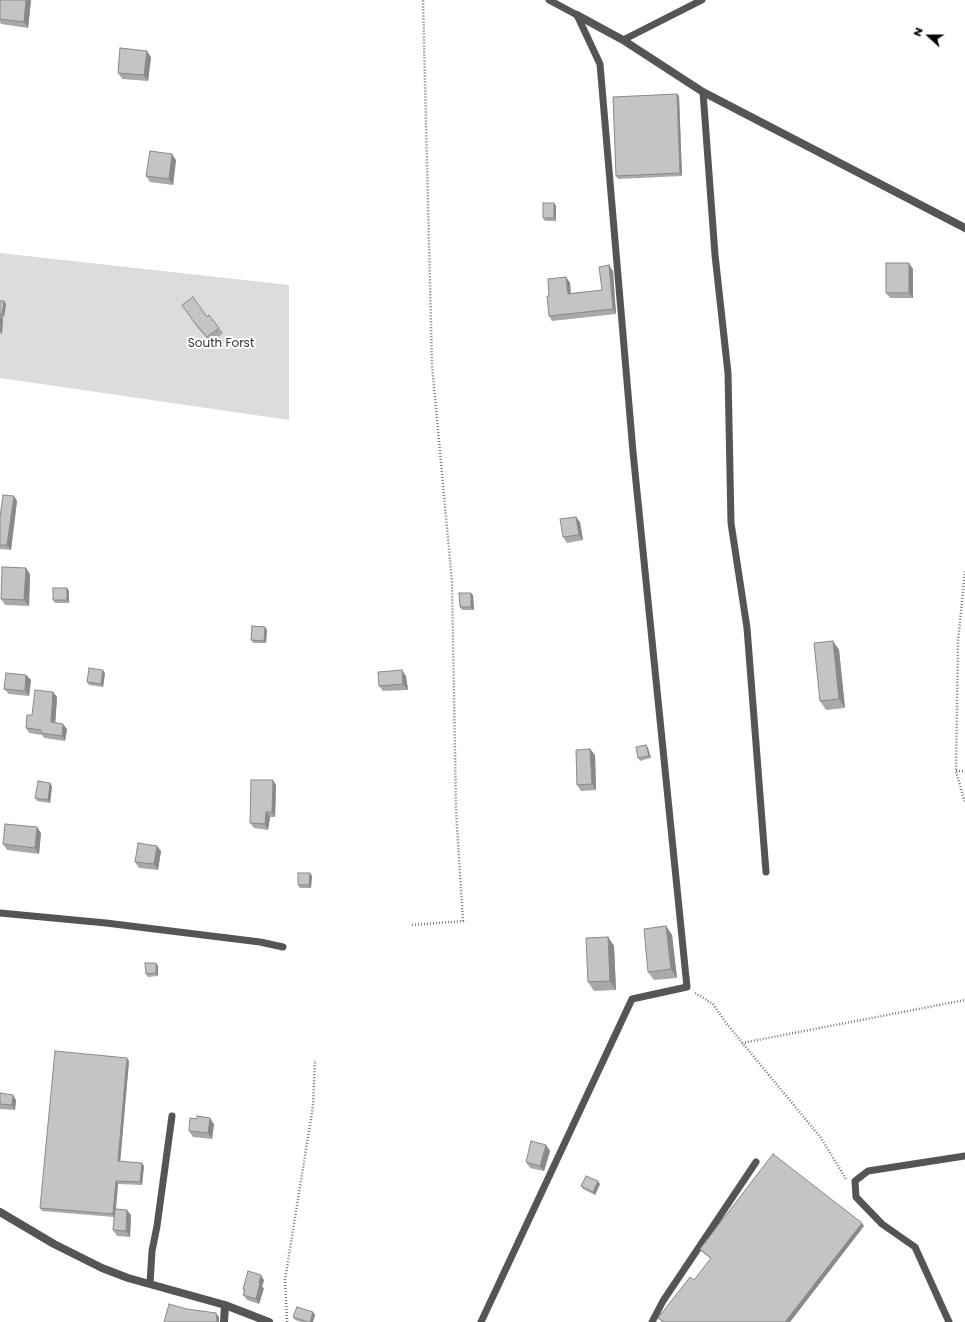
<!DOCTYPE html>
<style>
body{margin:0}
#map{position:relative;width:965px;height:1322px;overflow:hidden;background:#fff;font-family:Poppins,sans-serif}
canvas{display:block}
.north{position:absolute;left:909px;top:16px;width:40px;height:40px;-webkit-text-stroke:3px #fff;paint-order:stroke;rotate:291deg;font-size:11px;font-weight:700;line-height:16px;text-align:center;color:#000}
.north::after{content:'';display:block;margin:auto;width:14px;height:18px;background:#000;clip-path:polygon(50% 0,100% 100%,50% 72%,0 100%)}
</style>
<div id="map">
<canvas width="965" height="1322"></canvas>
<div class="north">N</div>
</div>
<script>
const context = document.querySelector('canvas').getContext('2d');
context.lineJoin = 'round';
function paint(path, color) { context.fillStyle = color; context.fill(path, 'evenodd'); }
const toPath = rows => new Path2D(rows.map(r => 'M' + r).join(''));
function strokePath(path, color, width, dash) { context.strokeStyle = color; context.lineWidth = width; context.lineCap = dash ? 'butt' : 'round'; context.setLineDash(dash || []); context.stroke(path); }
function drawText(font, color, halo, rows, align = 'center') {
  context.font = font + ' Poppins,sans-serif'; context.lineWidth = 4; context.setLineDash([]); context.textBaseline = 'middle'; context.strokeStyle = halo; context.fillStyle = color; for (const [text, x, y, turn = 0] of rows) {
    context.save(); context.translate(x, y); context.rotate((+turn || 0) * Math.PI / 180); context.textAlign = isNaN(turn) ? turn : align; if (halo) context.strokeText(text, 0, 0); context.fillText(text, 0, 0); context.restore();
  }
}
paint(toPath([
 [0,253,289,285,289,420,0,378]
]), '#dcdcdc');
strokePath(toPath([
 [965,571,958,642,956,771,965,803],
 [956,771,965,771],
 [412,925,463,921,456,810,452,582,432,365,423,0],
 [695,993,713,1004,726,1023,821,1138,846,1179],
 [742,1043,965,1000],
 [287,1322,285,1280,313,1106,315,1060]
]), '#777', 2.5, [1, 2]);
strokePath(toPath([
 [623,40,702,0],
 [703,92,715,255,728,373,731,523,747,628,766,872],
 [0,913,106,923,260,942,283,947],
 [150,1283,152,1251,157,1226,172,1116],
 [481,1322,632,999,687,987,633,452,600,64,577,15,549,0],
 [652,1322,663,1301,756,1162],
 [949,1322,915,1247,882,1224,856,1197,855,1181,868,1171,965,1156]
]), '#555', 7);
strokePath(toPath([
 [577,15,623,40,703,92,965,228],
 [0,1212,54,1244,102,1268,128,1278,225,1305,269,1322],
 [224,1322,225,1305]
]), '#555', 8);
paint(toPath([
 [0,0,31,0,28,28,1,24,0,22],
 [151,57,148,81,122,79,118,73],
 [677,94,679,96,682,176,618,179,616,176],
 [176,160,173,185,150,182,146,176],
 [554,203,556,206,556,221,545,221,543,218],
 [609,265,613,271,616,314,552,321,549,316,549,296,566,277,570,283,571,293,602,290],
 [913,269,913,298,890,298,886,293],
 [0,301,4,301,6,304,4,317,2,317,3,319,2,334,0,333],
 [182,305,207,317,219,328,223,333,211,343,198,328],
 [14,496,17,501,11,550,0,549,0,517],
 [576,517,580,522,583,540,567,543,563,537],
 [30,574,29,606,5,605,1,599],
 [69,591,69,603,55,603,53,600],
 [473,595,474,610,462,610,460,607],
 [265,627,267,630,266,643,253,643,251,640],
 [833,641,839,650,845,708,826,710,820,701],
 [105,673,103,687,89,685,87,682],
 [26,675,31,680,29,696,9,694,4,689],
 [406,676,408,690,383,691,379,686],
 [53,692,57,697,55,723,67,729,65,741,44,738,42,735,29,733,26,728],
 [646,745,648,748,651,758,640,761,638,758],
 [590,749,595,755,596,790,581,791,577,785],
 [276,785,275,817,270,817,268,830,254,828,250,823],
 [52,786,50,803,37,801,35,798],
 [41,833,39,854,7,850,3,844],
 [157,846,161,851,158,870,139,868,135,862],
 [310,873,312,876,311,888,300,888,298,885],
 [666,926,672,935,677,978,654,980,648,972],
 [608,937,614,946,616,990,594,991,588,982],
 [158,966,158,976,148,977,146,974],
 [129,1061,120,1161,142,1163,144,1166,142,1185,118,1184,116,1209,131,1215,130,1237,117,1236,113,1230,114,1217,42,1211,40,1208],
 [0,1093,16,1100,15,1110,0,1109],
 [214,1124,212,1139,193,1137,189,1131],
 [546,1145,550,1151,544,1171,530,1168,526,1162],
 [600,1184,595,1195,583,1189,581,1186],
 [864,1226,790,1322,662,1322,658,1318,694,1280,711,1259,702,1252,700,1249],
 [264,1280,262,1287,264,1288,259,1304,247,1300,243,1295,244,1292,243,1289],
 [313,1312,315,1315,313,1322,301,1322,295,1320,293,1317]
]), '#a9a9a9');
paint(toPath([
 [26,0,31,0,28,28,24,22],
 [147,51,151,57,148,81,144,75],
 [677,94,679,96,682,176,680,173],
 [172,154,176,160,173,185,169,179],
 [554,203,556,206,556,221,554,218],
 [909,263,913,269,913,298,909,293],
 [609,265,613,271,616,314,613,309],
 [566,277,570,283,571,299,568,294],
 [4,301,6,304,4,317,2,314],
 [1,316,3,319,2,334,0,331],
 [14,496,17,501,11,550,7,545],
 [576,517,580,522,583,540,579,535],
 [26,568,30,574,29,606,24,600],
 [67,588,69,591,69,603,67,600],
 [471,593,473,595,474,610,471,607],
 [265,627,267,630,266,643,264,641],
 [833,641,839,650,845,708,839,699],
 [103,670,105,673,103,687,101,684],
 [402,670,406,676,408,690,403,684],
 [26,675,31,680,29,696,25,691],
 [53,692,57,697,55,728,51,722],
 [63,724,67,729,65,741,62,736],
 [646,745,648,748,651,758,649,756],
 [590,749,595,755,596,790,592,784],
 [273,780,276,785,275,817,272,812],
 [50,783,52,786,50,803,48,800],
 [266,812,270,817,268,830,265,824],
 [37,827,41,833,39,854,35,848],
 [157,846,161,851,158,870,154,864],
 [310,873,312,876,311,888,309,885],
 [666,926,672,935,677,978,671,969],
 [608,937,614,946,616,990,610,981],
 [156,963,158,966,158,976,156,973],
 [127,1058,129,1061,120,1164,118,1161],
 [13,1095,16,1100,15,1110,12,1105],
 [210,1118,214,1124,212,1139,208,1133],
 [546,1145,550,1151,544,1171,540,1166],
 [142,1163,144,1166,142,1185,140,1182],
 [116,1181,118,1184,115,1217,113,1214],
 [598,1181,600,1184,595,1195,593,1192],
 [127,1210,131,1215,130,1237,126,1231],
 [862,1223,864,1226,790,1322,785,1322],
 [261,1275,264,1280,262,1287,264,1288,259,1304,256,1299],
 [313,1312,315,1315,313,1322,310,1322],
 [216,1313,219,1317,219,1322,217,1322]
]), '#898989');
const building = toPath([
 [0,0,26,0,24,22,0,19,0,0],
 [120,48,147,51,144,75,118,73,120,48],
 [677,94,680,173,616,176,613,97,677,94],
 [150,151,172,154,169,179,146,176,150,151],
 [543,203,554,203,554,218,543,218,543,203],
 [886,263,909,263,909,293,886,293,886,263],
 [609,265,613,309,549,316,547,296,549,296,548,279,566,277,568,294,602,290,599,267,609,265],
 [193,297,207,317,209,315,219,328,207,337,194,322,182,305,193,297],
 [0,301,4,301,2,314,0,314,0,301],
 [0,316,1,316,0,327,0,316],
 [3,495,14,496,7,545,0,545,0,517,3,495],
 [576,517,579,535,563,537,560,519,576,517],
 [2,567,26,568,24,600,1,599,2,567],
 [53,588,67,588,67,600,53,600,53,588],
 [459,593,471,593,471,607,460,607,459,593],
 [252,626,265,627,264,641,251,640,252,626],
 [833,641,839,699,820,701,814,643,833,641],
 [89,668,103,670,101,684,87,682,89,668],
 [402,670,403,684,379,686,378,672,402,670],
 [6,673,26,675,25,691,4,689,6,673],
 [35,690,53,692,51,722,63,724,62,736,41,733,41,730,26,728,27,715,32,715,35,690],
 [646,745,649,756,638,758,636,747,646,745],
 [590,749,592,784,577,785,576,750,590,749],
 [251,780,273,780,272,812,266,812,265,824,250,823,251,780],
 [38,781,50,783,48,800,35,798,38,781],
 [5,824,37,827,35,848,3,844,5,824],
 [138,843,157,846,154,864,135,862,138,843],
 [298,873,310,873,309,885,298,885,298,873],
 [666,926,671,969,648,972,644,929,666,926],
 [608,937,610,981,588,982,586,938,608,937],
 [145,963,156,963,156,973,146,974,145,963],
 [55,1051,127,1058,118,1161,142,1163,140,1182,116,1181,113,1214,40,1208,55,1051],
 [0,1093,13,1095,12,1105,0,1104,0,1093],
 [197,1116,210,1118,208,1133,189,1131,190,1118,197,1119,197,1116],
 [531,1141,546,1145,540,1166,526,1162,531,1141],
 [773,1154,862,1223,785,1322,664,1322,658,1318,690,1277,694,1280,711,1258,700,1249,773,1154],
 [586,1176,598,1181,593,1192,581,1186,586,1176],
 [115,1209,127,1210,126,1231,113,1230,115,1209],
 [248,1271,261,1275,259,1283,260,1283,256,1299,243,1295,245,1290,243,1289,248,1271],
 [169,1304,187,1309,216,1313,217,1322,164,1322,169,1304],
 [297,1307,313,1312,310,1322,308,1322,293,1317,297,1307]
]);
paint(building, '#c4c4c4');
strokePath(building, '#898989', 1);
drawText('12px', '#333', '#fff', [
 ["South Forst",221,344]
]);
</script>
